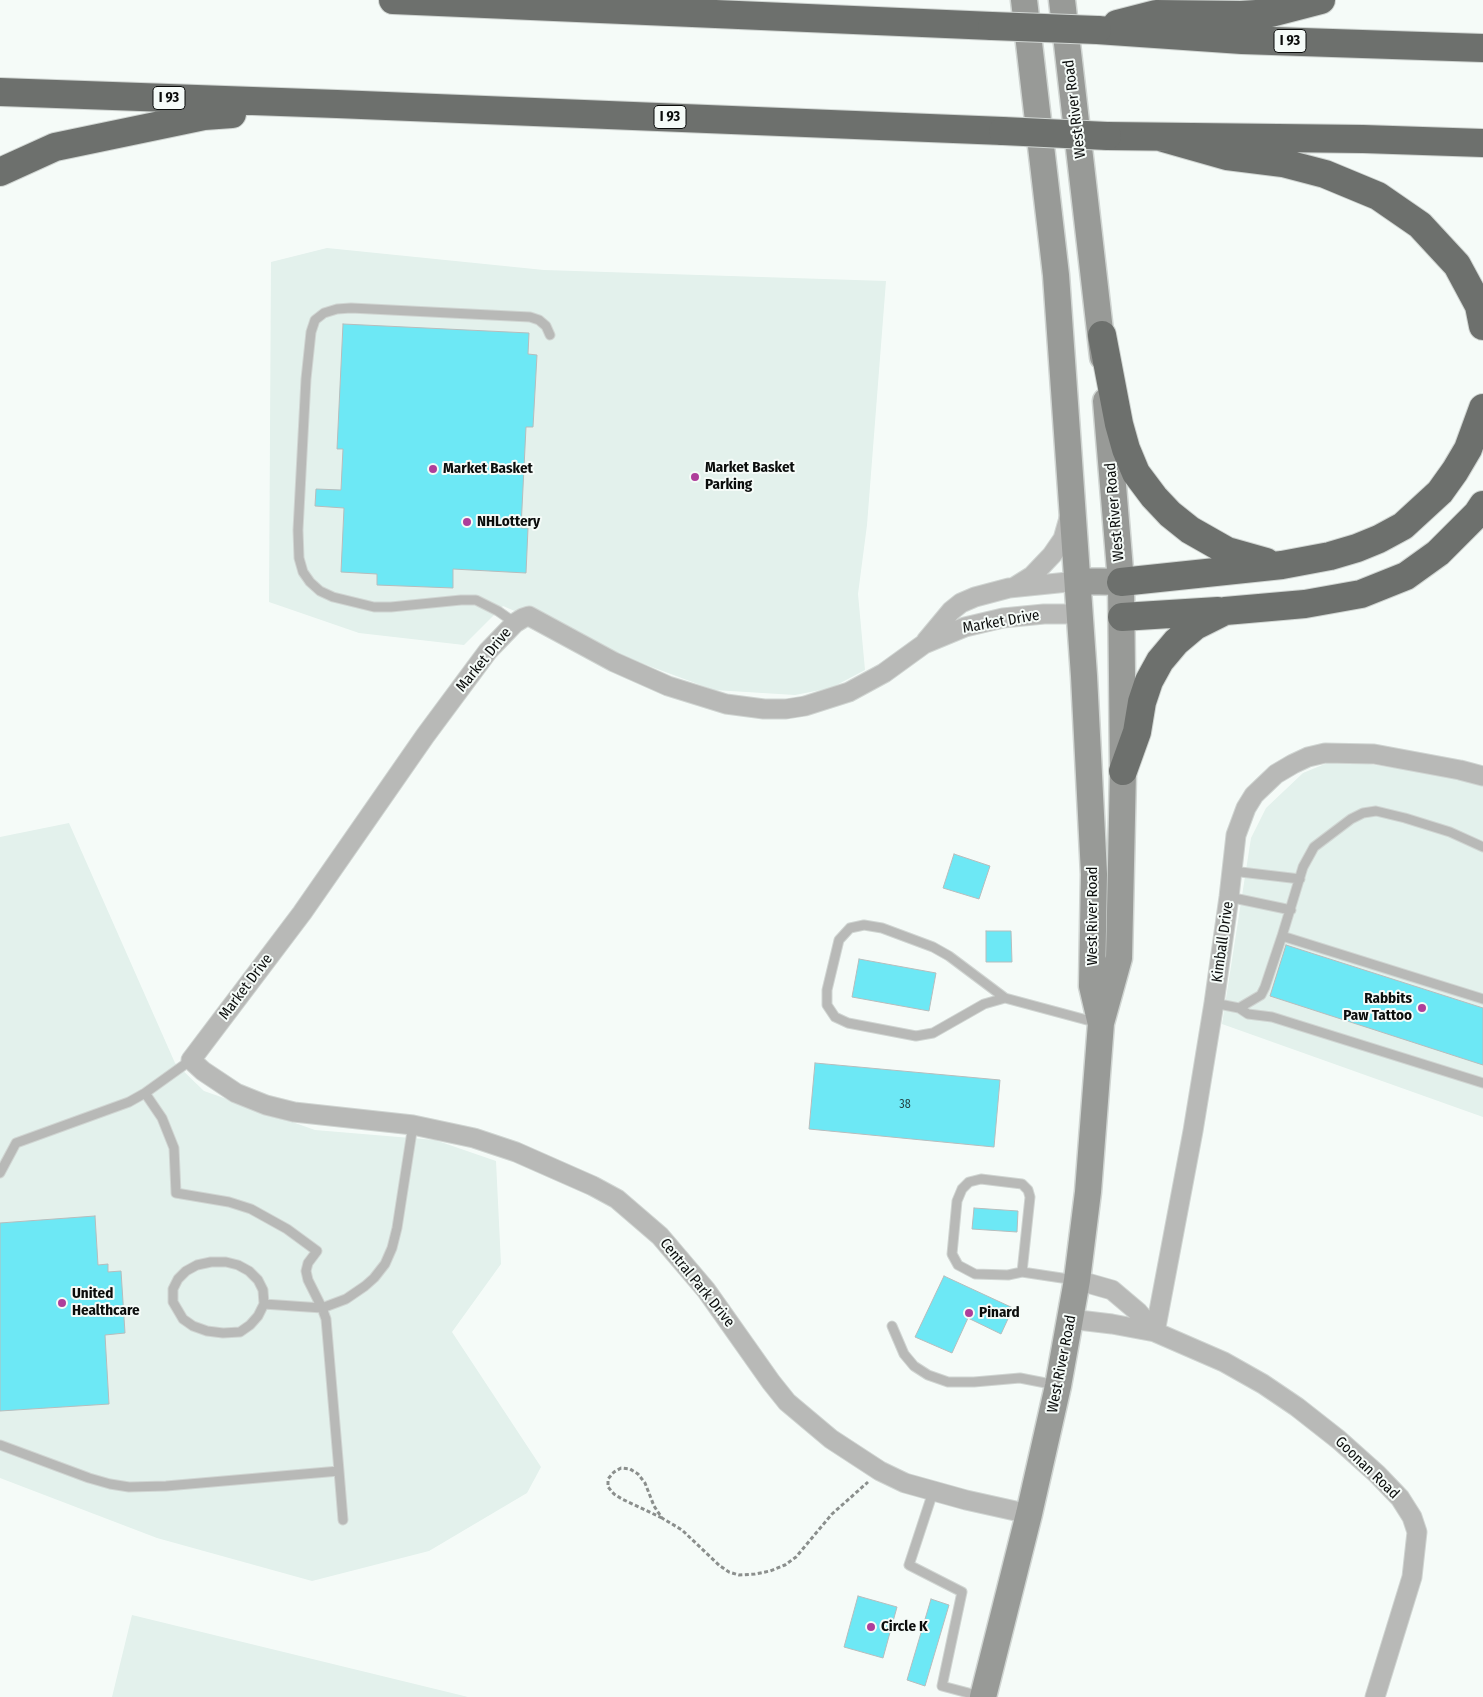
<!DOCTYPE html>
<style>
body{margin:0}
canvas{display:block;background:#f5fbf8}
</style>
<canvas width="1483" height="1697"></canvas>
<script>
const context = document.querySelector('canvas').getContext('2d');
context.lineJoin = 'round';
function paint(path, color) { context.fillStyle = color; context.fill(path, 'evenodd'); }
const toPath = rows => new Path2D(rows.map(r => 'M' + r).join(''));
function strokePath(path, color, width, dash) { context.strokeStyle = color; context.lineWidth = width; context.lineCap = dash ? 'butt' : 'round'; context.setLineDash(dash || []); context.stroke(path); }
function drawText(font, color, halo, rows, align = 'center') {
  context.font = font + ' "Fira Sans Condensed",sans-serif'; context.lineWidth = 4; context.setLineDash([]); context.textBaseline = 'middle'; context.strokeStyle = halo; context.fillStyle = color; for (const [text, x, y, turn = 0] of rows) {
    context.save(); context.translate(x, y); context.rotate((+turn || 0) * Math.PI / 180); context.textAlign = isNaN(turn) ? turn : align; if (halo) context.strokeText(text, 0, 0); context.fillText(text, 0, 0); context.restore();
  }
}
paint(toPath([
 [327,248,544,270,886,281,867,525,858,594,865,670,831,688,795,695,714,690,606,650,503,606,464,645,359,633,269,602,271,262],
 [1337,759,1483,782,1483,1117,1222,1024,1251,838,1266,808,1303,773],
 [69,823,175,1063,204,1091,315,1130,435,1140,496,1161,501,1264,452,1332,541,1467,527,1493,429,1551,312,1581,157,1538,0,1478,0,837],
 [132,1615,460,1695,468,1697,112,1697]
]), '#e3f1ec');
const building = toPath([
 [343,324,529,333,528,354,537,355,533,427,526,427,521,528,528,528,526,573,453,569,453,588,377,585,377,574,341,572,344,508,315,506,316,489,341,490,343,449,337,449,343,324],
 [954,854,990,866,979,899,943,888,954,854],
 [986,931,1011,931,1012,962,986,962,986,931],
 [1286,945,1483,1008,1483,1065,1270,996,1286,945],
 [859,959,936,973,929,1011,852,997,859,959],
 [815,1063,1000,1080,994,1147,809,1129,815,1063],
 [974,1208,1018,1211,1017,1232,972,1229,974,1208],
 [95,1216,98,1265,108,1264,108,1272,121,1271,125,1333,105,1335,109,1404,0,1411,0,1223,95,1216],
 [944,1276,1013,1308,1001,1334,968,1318,952,1353,915,1337,944,1276],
 [858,1596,897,1607,883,1658,844,1647,858,1596],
 [931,1599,949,1605,925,1686,907,1680,931,1599]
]);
paint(building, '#6de8f5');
strokePath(building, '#b7bdbd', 1);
const lane = toPath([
 [515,623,498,611,476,600,461,600,391,607,374,607,333,597,320,591,310,582,303,572,299,558,298,530,306,379,311,332,315,320,324,313,337,309,351,308,530,317,539,320,546,326,550,335],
 [1483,847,1450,832,1405,818,1376,811,1363,813,1351,819,1314,847,1303,867,1282,936,1483,999],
 [1232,871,1300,879],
 [1229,897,1291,910],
 [1005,998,949,956,933,947,882,928,864,925,850,928,839,940,827,990,827,1005,835,1017,848,1023,916,1036,933,1033,984,1004,1005,998,1098,1023],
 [1214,1003,1239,1008,1248,1014,1272,1017,1483,1083],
 [1239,1008,1261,995,1265,987,1282,936],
 [145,1093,162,1118,174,1148,176,1193,229,1202,251,1209,287,1229,317,1251,308,1263,306,1271,308,1280,322,1308],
 [0,1173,16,1143,129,1102,145,1093,191,1060],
 [211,1262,226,1262,238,1265,249,1271,258,1280,263,1290,264,1304,258,1316,250,1325,240,1332,223,1333,207,1331,193,1326,183,1319,173,1302,173,1289,178,1279,186,1271,197,1265,211,1262],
 [1022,1272,1030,1197,1028,1190,1022,1184,981,1179,969,1182,962,1189,957,1201,952,1254,958,1265,975,1274,1008,1275,1022,1272,1075,1280],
 [264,1304,322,1308],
 [892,1326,904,1354,914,1366,928,1375,948,1382,974,1382,1020,1378,1056,1385],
 [0,1445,89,1478,110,1484,129,1487,166,1486,339,1471,326,1319,322,1308,346,1299,365,1286,374,1278,385,1264,392,1248,397,1228,413,1125],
 [339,1471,343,1520],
 [933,1492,909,1565,962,1592,942,1686,980,1696]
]);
const street = toPath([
 [1016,586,1032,576,1052,555,1063,539,1069,518],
 [926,641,951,611,961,603,975,597,1009,588,1078,581],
 [1077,1280,1112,1290,1138,1312,1155,1332],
 [1070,1319,1112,1324,1155,1332,1224,1362,1263,1384,1297,1407,1339,1440,1377,1474,1400,1498,1412,1517,1417,1532,1412,1577,1375,1697],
 [1155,1332,1193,1131,1214,1003,1229,897,1236,835,1246,808,1254,795,1276,774,1293,764,1308,757,1325,753,1374,754,1460,770,1483,776],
 [1029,1514,966,1500,905,1483,880,1471,831,1439,787,1402,771,1382,706,1290,660,1236,617,1199,593,1186,516,1152,474,1138,413,1125,294,1112,266,1105,236,1093,203,1071,191,1060,302,913,425,736,488,651,515,623,523,618,529,616,614,662,668,686,726,704,764,709,786,709,805,706,849,692,884,673,924,644,965,627,1003,618,1044,614,1081,614]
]);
const secondary = toPath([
 [1024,0,1056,275,1084,676,1094,874,1092,986,1100,1020],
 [1062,0,1103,357],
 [1078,581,1121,582],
 [983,1697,1029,1514,1058,1386,1077,1280,1088,1192,1101,1023,1119,958,1123,771,1121,582,1106,401]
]);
const highway = toPath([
 [393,0,992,26],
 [1117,24,1156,14,1241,15,1271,13,1321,0],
 [1097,30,1242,40,1483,48],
 [0,92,337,104,1003,131],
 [1107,136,1363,139,1483,143],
 [1160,137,1227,156,1283,163,1325,174,1378,196,1420,225,1457,265,1479,306,1483,326],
 [0,172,55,147,204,116,232,114],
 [1102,335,1119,424,1126,449,1136,473,1154,497,1170,514,1190,530,1227,551,1266,562],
 [1121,582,1282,565,1330,556,1357,548,1379,539,1403,526,1440,492,1455,471,1468,449,1483,408],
 [1122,617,1218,611],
 [1123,771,1137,732,1142,702,1149,681,1160,661,1176,642,1195,626,1225,611,1305,604,1361,594,1406,576,1438,553,1477,514,1483,505]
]);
strokePath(lane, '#d0d5d2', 11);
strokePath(street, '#d0d5d2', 21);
strokePath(secondary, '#d0d5d2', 29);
strokePath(highway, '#d0d5d2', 30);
strokePath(toPath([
 [662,1518,622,1499,614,1494,608,1487,608,1479,614,1472,621,1468,630,1469,638,1474,645,1483,654,1506,662,1518,682,1530,720,1566,729,1572,739,1575,755,1574,770,1571,785,1565,796,1557,832,1514,868,1482]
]), '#8b8f8d', 3, [4, 2.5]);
strokePath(lane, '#b8b9b7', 9);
strokePath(street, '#b8b9b7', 19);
strokePath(secondary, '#989a97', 26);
strokePath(highway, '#6d706d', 28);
const highwayBridge = toPath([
 [992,26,1097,30],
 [1003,131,1107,136]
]);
strokePath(highwayBridge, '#d0d5d2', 30, []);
strokePath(highwayBridge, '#6d706d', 28);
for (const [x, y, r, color] of [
 [433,469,5,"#ae3e9a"],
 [695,477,5,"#ae3e9a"],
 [467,522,5,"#ae3e9a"],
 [1422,1008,5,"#ae3e9a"],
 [62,1303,5,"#ae3e9a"],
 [969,1313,5,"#ae3e9a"],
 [871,1627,5,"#ae3e9a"]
]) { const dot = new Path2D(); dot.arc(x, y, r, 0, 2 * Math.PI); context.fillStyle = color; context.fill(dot); strokePath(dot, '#f5fbf8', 2); }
drawText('12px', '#244446', null, [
 ["38",905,1105]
]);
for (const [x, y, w] of [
 [1290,41,32],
 [169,98,32],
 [670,117,32]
]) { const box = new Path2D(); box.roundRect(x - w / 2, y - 11.5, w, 23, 4); context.fillStyle = '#f5fbf8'; context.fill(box); strokePath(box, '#0b0d0c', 1); }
drawText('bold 14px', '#0b0d0c', null, [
 ["I 93",1290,41],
 ["I 93",169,98],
 ["I 93",670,117]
]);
drawText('15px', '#0b0d0c', '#f5fbf8', [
 ["West River Road",1075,109,-97],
 ["West River Road",1115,512,-95],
 ["Market Drive",1001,622,-10],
 ["Market Drive",484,660,-51],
 ["West River Road",1093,916,-90],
 ["Kimball Drive",1223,942,-82],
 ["Market Drive",246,987,-53],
 ["Central Park Drive",697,1283,51],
 ["West River Road",1062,1364,-79],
 ["Goonan Road",1367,1468,44]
]);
drawText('bold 15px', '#0b0d0c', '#f5fbf8', [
 ["Market Basket",705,468],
 ["Parking",705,485],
 ["Market Basket",443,469],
 ["NHLottery",477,522],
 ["Rabbits",1412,999,"right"],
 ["Paw Tattoo",1412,1016,"right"],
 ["United",72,1294],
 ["Healthcare",72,1311],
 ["Pinard",979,1313],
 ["Circle K",881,1627]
], 'left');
</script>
